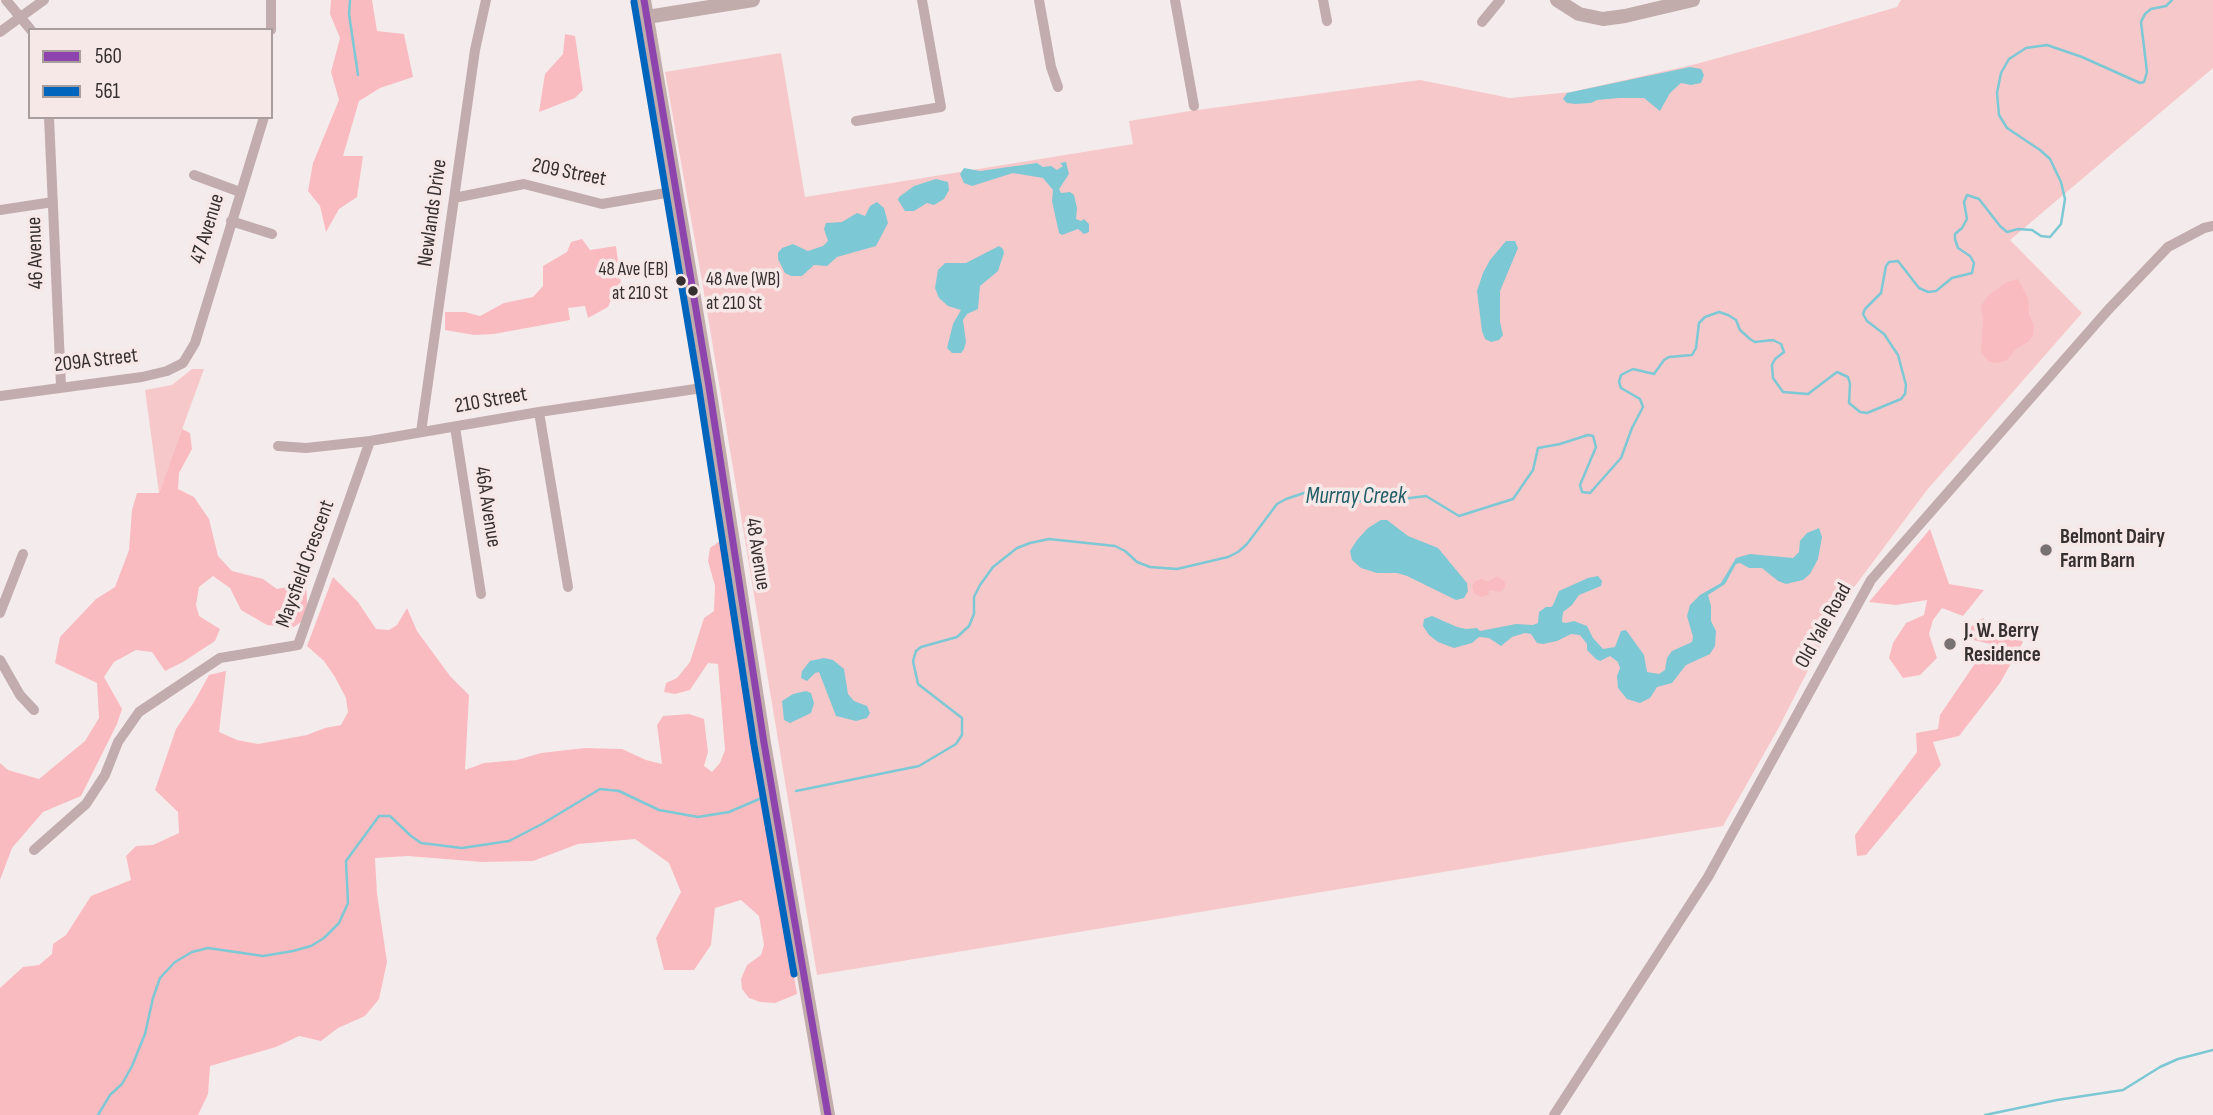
<!DOCTYPE html>
<style>
body{margin:0}
#map{position:relative;width:2213px;height:1115px;overflow:hidden;background:#f4ecec;font-family:"Sofia Sans Condensed",sans-serif}
canvas{display:block}
.legend{position:absolute;left:28px;top:28px;width:245px;height:91px;box-sizing:border-box;background:#f7e8e8;border:2px solid #a99e9e;margin:0;padding:9px 12px;list-style:none;font-size:21px;color:#352f2f}
.legend li{display:flex;align-items:center;gap:14px;height:35px}
.legend b{width:35px;border:2px solid #a99e9e}
</style>
<div id="map">
<canvas width="2213" height="1115"></canvas>
<ul class="legend">
<li><b style="height:9px;background:#8e44ad"></b>560</li>
<li><b style="height:9px;background:#0065bd"></b>561</li>
</ul>
</div>
<script>
const context = document.querySelector('canvas').getContext('2d');
context.lineJoin = 'round';
function paint(path, color) { context.fillStyle = color; context.fill(path, 'evenodd'); }
const toPath = rows => new Path2D(rows.map(r => 'M' + r).join(''));
function strokePath(path, color, width, dash) { context.strokeStyle = color; context.lineWidth = width; context.lineCap = dash ? 'butt' : 'round'; context.setLineDash(dash || []); context.stroke(path); }
function drawText(font, color, halo, rows, align = 'center') {
  context.font = font + ' "Sofia Sans Condensed",sans-serif'; context.lineWidth = 7; context.setLineDash([]); context.textBaseline = 'middle'; context.strokeStyle = halo; context.fillStyle = color; for (const [text, x, y, turn = 0] of rows) {
    context.save(); context.translate(x, y); context.rotate((+turn || 0) * Math.PI / 180); context.textAlign = isNaN(turn) ? turn : align; if (halo) context.strokeText(text, 0, 0); context.fillText(text, 0, 0); context.restore();
  }
}
paint(toPath([
 [1901,0,2213,0,2213,68,2010,240,2082,313,1927,490,1843,602,1778,729,1723,826,817,975,702,281,665,72,781,53,805,197,1133,144,1129,121,1190,111,1420,80,1510,98,1571,92,1696,64,1801,35,1897,7],
 [192,369,204,369,159,493,145,390,172,385]
]), '#f7c8ca');
paint(toPath([
 [331,0,372,0,377,31,404,34,413,77,380,88,359,101,343,156,363,156,357,197,339,209,326,232,320,206,308,191,313,163,339,100,331,72,340,38,330,14],
 [565,34,575,36,583,90,575,98,539,112,545,74,563,54],
 [582,239,590,250,616,246,623,300,612,298,608,307,588,318,585,306,568,308,570,320,494,334,474,335,445,330,445,312,465,312,480,316,504,303,533,297,543,286,543,266,567,252,571,242],
 [2018,279,2028,298,2029,315,2034,325,2033,336,2028,342,2016,349,2006,361,1994,363,1988,361,1981,352,1983,319,1981,306,1987,297,2006,282],
 [182,429,190,433,192,449,179,473,178,489,194,497,209,519,218,556,232,571,263,579,277,589,306,583,308,617,294,627,267,625,241,610,230,588,213,576,199,587,196,605,199,616,220,629,215,641,183,662,165,671,152,652,136,650,114,662,104,677,122,709,117,724,81,796,43,812,12,848,0,880,0,763,8,770,39,779,85,741,99,718,97,683,55,663,60,637,96,599,115,587,129,550,132,510,137,493,159,493],
 [1930,529,1949,584,1984,590,1963,616,1942,608,1933,620,1929,634,1937,658,1920,675,1903,678,1889,658,1893,643,1906,623,1924,615,1927,600,1896,605,1869,602],
 [720,541,797,994,775,1003,760,1002,749,998,742,989,741,979,747,965,761,955,764,945,759,916,741,900,715,908,711,945,694,970,664,970,656,938,681,892,669,863,635,839,578,844,533,861,482,862,408,856,375,858,377,894,387,962,379,999,365,1016,338,1028,321,1041,299,1036,276,1047,210,1066,208,1094,198,1115,0,1115,0,988,23,967,39,965,52,954,53,944,66,935,91,896,131,880,126,856,136,846,153,845,179,833,178,812,155,790,176,729,194,702,209,675,226,671,219,732,237,740,258,744,307,735,325,728,341,725,348,712,346,698,335,677,324,661,307,646,333,577,358,602,376,629,389,630,397,625,407,608,417,631,450,676,469,695,465,770,484,763,517,760,541,753,585,748,622,749,646,760,662,764,657,725,663,716,689,714,704,719,708,752,704,766,712,772,720,763,725,750,718,664,708,663,690,690,675,694,664,692,666,683,677,678,690,662,704,618,714,611,715,586,708,561,710,548],
 [1497,576,1505,582,1505,587,1501,592,1490,590,1488,595,1480,597,1474,593,1472,586,1475,581,1482,579,1488,582],
 [1983,618,1994,632,2005,627,2023,642,2000,683,1959,736,1933,742,1941,765,1866,855,1857,856,1855,835,1917,752,1916,733,1938,729,1940,715,1976,662,1995,651,1995,645,1973,640,1969,628]
]), '#fabbc0');
paint(toPath([
 [1690,67,1701,69,1704,75,1701,83,1691,85,1681,83,1670,93,1660,111,1644,98,1619,98,1597,100,1591,103,1575,104,1567,103,1563,99,1567,93],
 [1066,162,1069,174,1059,189,1061,193,1070,192,1074,195,1077,208,1076,219,1081,221,1084,219,1089,224,1089,232,1084,234,1078,229,1062,235,1059,233,1052,201,1053,190,1043,178,1013,173,972,186,964,183,960,174,964,168,980,171,1037,163,1043,167,1051,166,1057,170,1063,166,1060,163],
 [936,179,948,182,949,190,944,199,934,205,927,203,914,211,905,211,898,200,899,197,914,186],
 [877,202,884,208,888,223,876,246,837,257,827,266,814,265,802,276,791,276,785,273,778,259,778,253,782,248,793,244,808,251,823,246,828,241,824,229,826,223,842,222,857,213,865,216,870,206],
 [1506,241,1515,241,1518,248,1500,291,1500,322,1503,335,1499,340,1491,342,1485,339,1482,331,1477,291,1483,273,1490,260],
 [999,246,1003,249,1004,253,998,271,980,286,978,309,967,314,963,320,966,342,964,349,961,353,952,353,947,348,953,324,961,310,948,306,939,298,935,288,938,270,945,263,966,263],
 [1381,520,1387,520,1408,536,1438,548,1467,583,1468,591,1464,598,1456,600,1407,576,1397,573,1377,573,1361,568,1352,560,1350,551,1357,540,1368,528],
 [1819,528,1822,537,1818,559,1810,574,1803,580,1786,584,1778,581,1762,568,1749,568,1740,563,1736,564,1725,584,1708,595,1711,606,1711,621,1716,631,1715,646,1710,654,1686,665,1672,683,1657,687,1650,698,1640,703,1627,699,1618,688,1617,676,1620,668,1618,662,1610,656,1600,661,1596,659,1587,650,1587,644,1580,635,1571,634,1557,641,1543,644,1537,643,1531,634,1525,633,1512,637,1501,646,1489,638,1479,637,1472,643,1454,648,1438,642,1429,635,1423,626,1424,619,1432,616,1457,627,1466,629,1477,628,1480,631,1516,624,1533,625,1538,623,1539,612,1546,607,1551,607,1553,605,1559,591,1588,578,1598,576,1602,581,1601,586,1579,595,1572,605,1563,612,1562,622,1566,623,1574,621,1587,626,1593,638,1603,649,1615,647,1621,631,1626,630,1644,655,1647,672,1659,674,1665,670,1667,658,1672,651,1692,642,1693,637,1687,616,1690,605,1700,595,1721,583,1736,558,1750,554,1793,558,1799,552,1800,541,1807,533],
 [824,658,833,660,844,669,848,694,854,701,867,706,870,713,867,718,856,721,836,716,819,672,815,673,807,681,801,678,802,671,810,661],
 [806,691,811,693,814,703,811,713,790,723,784,720,782,701,793,694]
]), '#7cc8d4');
strokePath(toPath([
 [350,0,349,14,358,75],
 [796,791,919,766,956,744,962,735,962,718,918,684,913,661,916,651,921,647,957,637,969,626,974,614,974,597,980,585,993,567,1017,548,1030,543,1049,539,1115,546,1125,551,1137,562,1150,567,1177,569,1228,557,1238,552,1247,544,1277,504,1286,499,1307,492,1319,492,1335,499,1347,501,1386,501,1426,496,1459,516,1513,499,1533,470,1538,448,1560,444,1588,435,1593,436,1596,447,1580,485,1582,492,1590,493,1621,458,1632,428,1643,407,1640,399,1621,388,1619,382,1621,375,1633,369,1654,374,1664,360,1669,357,1692,355,1696,348,1699,323,1705,317,1719,312,1728,315,1736,320,1740,330,1750,339,1755,342,1773,340,1781,344,1784,352,1775,359,1772,365,1773,378,1783,392,1808,394,1837,372,1848,377,1850,384,1849,403,1860,412,1867,413,1901,399,1905,394,1906,385,1898,355,1884,334,1867,321,1863,314,1865,309,1881,293,1886,266,1889,262,1898,261,1919,288,1928,292,1936,291,1952,278,1972,273,1974,263,1970,256,1958,248,1955,239,1955,234,1962,228,1967,219,1964,202,1967,195,1979,199,2000,226,2007,232,2018,229,2032,230,2041,236,2050,237,2061,224,2065,199,2061,182,2050,159,2040,150,2007,128,1999,115,1997,93,2001,73,2009,59,2026,48,2047,45,2082,57,2140,83,2144,82,2147,72,2141,22,2145,14,2151,9,2166,6,2172,0],
 [98,1115,110,1095,122,1084,132,1066,145,1034,153,998,160,978,175,962,192,952,208,948,263,956,293,951,311,946,324,938,339,923,348,903,346,861,379,816,390,816,411,836,421,843,462,848,509,841,542,824,600,789,619,791,659,810,698,817,729,812,764,797],
 [1985,1115,2057,1100,2123,1090,2160,1067,2178,1059,2213,1050]
]), '#7cc8d4', 2.5);
strokePath(toPath([
 [6,0,31,30],
 [1039,0,1051,67,1058,87],
 [1175,0,1194,106],
 [1323,0,1327,21],
 [1482,22,1500,0],
 [271,30,271,0],
 [0,32,44,0],
 [49,117,61,386],
 [856,121,941,107,922,0],
 [194,175,240,192],
 [454,198,524,184,602,204,677,191],
 [0,210,53,202],
 [231,221,272,234],
 [0,396,142,377,167,371,183,363,195,343,264,117],
 [539,412,568,587],
 [455,427,481,594],
 [421,432,475,50,486,0],
 [278,446,306,448,370,441,539,412,709,387],
 [0,613,23,554],
 [0,660,20,695,34,710],
 [34,850,86,804,105,775,118,742,139,712,220,658,298,645,370,441],
 [1554,1115,1708,877,1871,580,2108,310,2168,247,2204,228,2213,226]
]), '#c3acae', 10);
strokePath(toPath([
 [644,0,709,387,764,743,828,1115],
 [1557,0,1579,14,1603,19,1625,16,1693,0],
 [647,17,753,0]
]), '#c1abab', 14);
strokePath(toPath([
 [644,0,709,387,764,743,828,1115]
]), '#8e44ad', 7);
strokePath(toPath([
 [634,2,699,389,754,745,794,974]
]), '#0065bd', 7);
for (const [x, y, r, color] of [
 [681,281,6,"#352f2f"],
 [693,291,6,"#352f2f"],
 [2046,550,7,"#787171"],
 [1950,644,7,"#787171"]
]) { const dot = new Path2D(); dot.arc(x, y, r, 0, 2 * Math.PI); context.fillStyle = color; context.fill(dot); strokePath(dot, '#f7e8e8', 2.5); }
drawText('19px', '#352f2f', '#f7e8e8', [
 ["48 Ave (EB)",668,270],
 ["at 210 St",668,294],
 ["48 Ave (WB)",706,280,"left"],
 ["at 210 St",706,304,"left"]
], 'right');
drawText('21px', '#352f2f', '#f7e8e8', [
 ["209 Street",569,173,11],
 ["Newlands Drive",433,213,-82],
 ["47 Avenue",208,229,-73],
 ["46 Avenue",36,253,-92],
 ["209A Street",96,361,-7],
 ["210 Street",491,401,-10],
 ["46A Avenue",487,507,81],
 ["48 Avenue",757,554,81],
 ["Maysfield Crescent",306,564,-70],
 ["Old Yale Road",1824,626,-61]
]);
drawText('bold 21px', '#352f2f', '#f7e8e8', [
 ["Belmont Dairy",2060,538],
 ["Farm Barn",2060,562],
 ["J. W. Berry",1964,632],
 ["Residence",1964,656]
], 'left');
drawText('italic 23px', '#1f5d66', '#f7e8e8', [
 ["Murray Creek",1356,497]
]);
</script>
